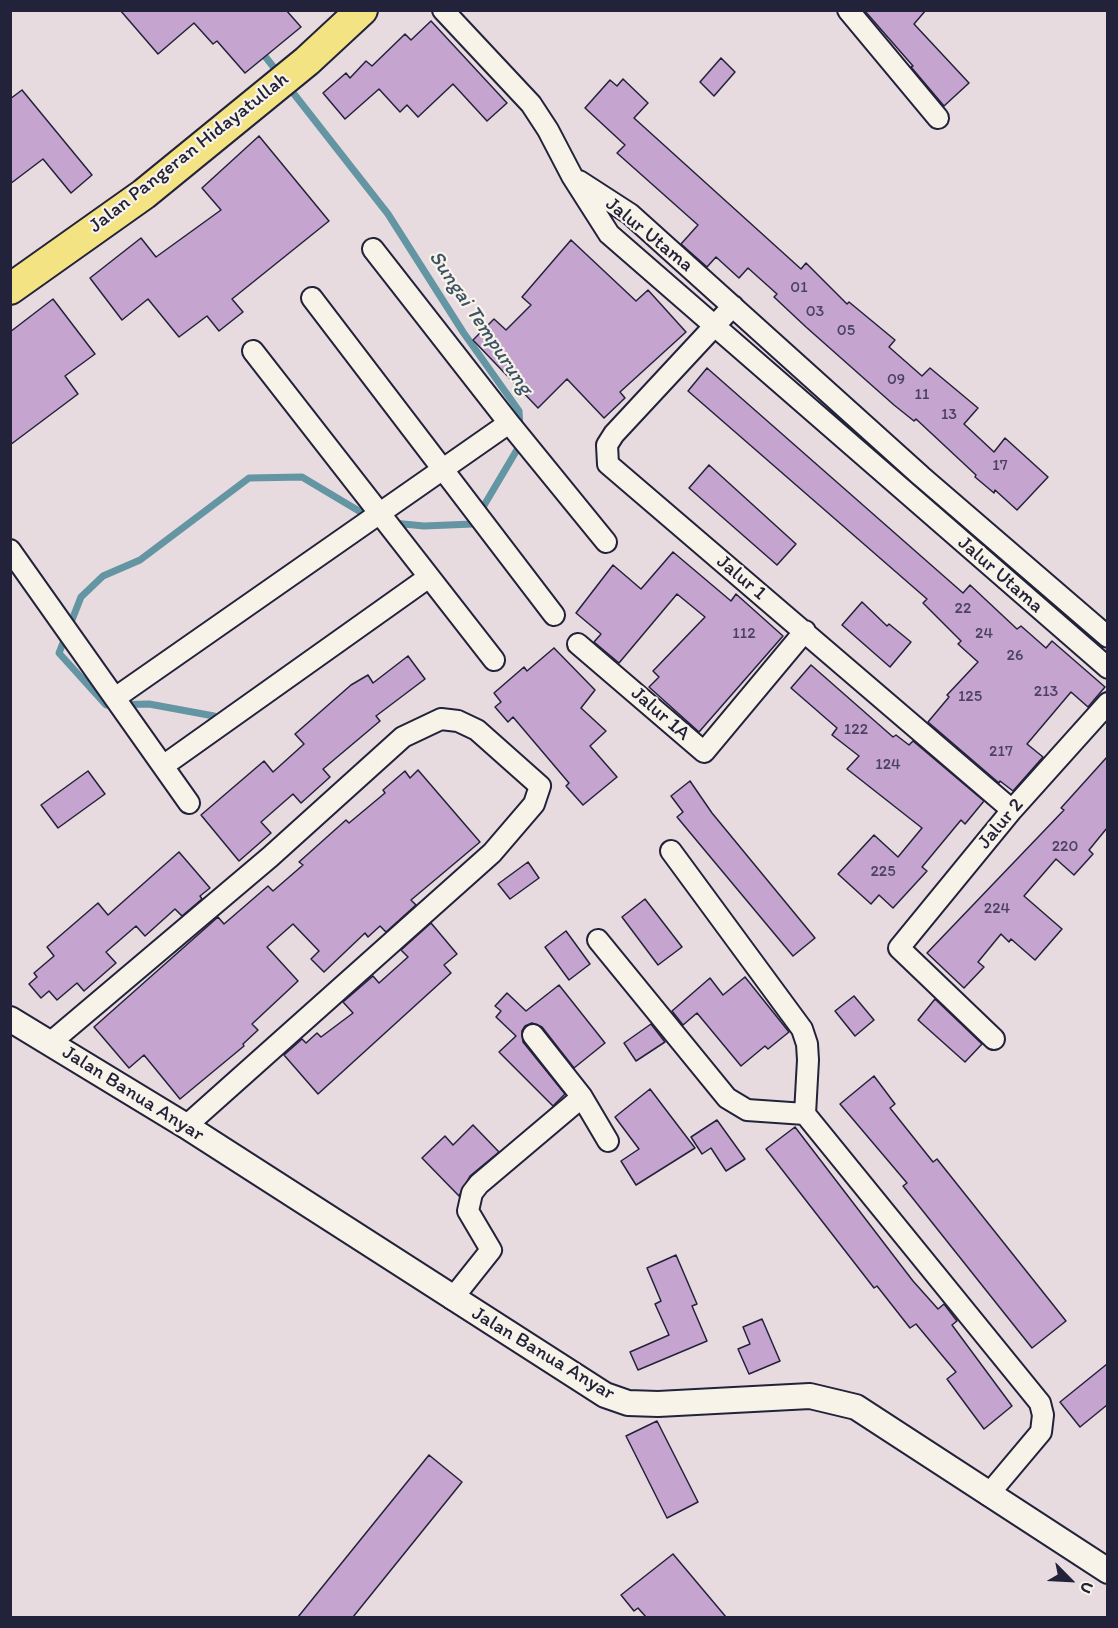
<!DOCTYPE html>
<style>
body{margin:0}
#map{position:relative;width:1118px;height:1628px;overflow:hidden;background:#e8dbe0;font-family:Itim,sans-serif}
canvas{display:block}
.frame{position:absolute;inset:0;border:12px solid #22223b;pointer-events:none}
.north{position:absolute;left:1040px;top:1550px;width:60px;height:60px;-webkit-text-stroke:4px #f7f3e8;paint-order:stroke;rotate:114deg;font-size:16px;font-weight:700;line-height:24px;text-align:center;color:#22223b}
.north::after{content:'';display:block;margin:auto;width:21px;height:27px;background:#22223b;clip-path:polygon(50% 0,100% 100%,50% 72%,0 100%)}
</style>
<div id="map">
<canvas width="1118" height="1628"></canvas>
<div class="frame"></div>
<div class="north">U</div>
</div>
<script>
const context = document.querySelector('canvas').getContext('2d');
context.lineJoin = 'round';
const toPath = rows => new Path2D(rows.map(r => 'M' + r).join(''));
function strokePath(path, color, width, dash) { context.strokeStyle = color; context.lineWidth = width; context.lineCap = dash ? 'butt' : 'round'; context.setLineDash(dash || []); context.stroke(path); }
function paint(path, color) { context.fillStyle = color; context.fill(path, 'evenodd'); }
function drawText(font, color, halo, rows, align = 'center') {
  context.font = font + ' Itim,sans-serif'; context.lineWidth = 4.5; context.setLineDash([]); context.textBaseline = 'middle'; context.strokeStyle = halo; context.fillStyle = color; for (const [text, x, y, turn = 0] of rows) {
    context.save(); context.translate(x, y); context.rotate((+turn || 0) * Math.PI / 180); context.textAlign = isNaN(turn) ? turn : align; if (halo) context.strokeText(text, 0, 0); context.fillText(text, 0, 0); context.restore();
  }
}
strokePath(toPath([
 [260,50,279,74],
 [287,85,388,214,463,332,519,411,520,428],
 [393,523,424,526,473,524,521,443],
 [214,716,149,704,106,705,59,653,81,597,103,576,140,560,249,478,302,477,369,517]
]), '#6395a3', 7);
const building = toPath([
 [120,10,286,10,301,27,245,73,217,41,213,44,194,23,158,54,120,10],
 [864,10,926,10,914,24,969,83,944,106,911,67,913,66,864,10],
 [431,21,507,103,487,121,453,84,418,117,407,105,400,112,379,89,345,119,323,93,346,73,350,78,366,61,372,66,405,34,411,40,431,21],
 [721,58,735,72,714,96,700,82,721,58],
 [623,79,648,103,634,118,801,269,806,263,847,304,849,302,895,340,889,347,922,376,930,368,978,408,964,424,994,452,1005,438,1048,477,1017,510,995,490,994,493,975,477,976,475,916,419,914,421,894,405,806,327,774,297,777,294,748,268,739,278,716,257,707,267,681,244,698,225,617,153,625,145,585,108,610,80,617,86,623,79],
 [22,90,92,175,71,193,43,159,10,184,10,99,22,90],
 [259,136,329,221,232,299,243,312,219,331,207,316,179,337,148,299,122,320,90,278,141,238,156,257,221,210,202,188,259,136],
 [571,240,636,301,648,290,686,332,620,392,625,398,604,418,567,379,538,408,473,340,494,319,506,330,531,305,522,297,571,240],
 [53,299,95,354,65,376,78,394,10,445,10,332,53,299],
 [707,368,963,593,970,585,1017,629,1021,626,1046,648,1052,641,1105,687,1088,707,1071,692,1027,744,1043,757,1013,791,1000,781,999,783,928,722,949,697,947,695,978,662,958,644,961,641,923,603,927,599,688,391,707,368],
 [709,465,796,544,777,565,689,488,709,465],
 [673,552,731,601,736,594,783,636,699,732,649,687,659,677,653,671,705,617,677,594,619,663,594,642,601,634,576,613,613,565,641,589,673,552],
 [862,602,887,626,889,624,911,642,890,667,842,625,862,602],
 [554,648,595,690,581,708,606,731,590,746,617,777,583,805,566,786,569,783,513,717,508,722,495,707,501,702,494,693,524,667,527,671,554,648],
 [408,656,425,679,376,716,380,721,323,769,330,777,301,803,293,794,261,822,271,833,239,861,201,815,264,761,273,772,304,744,295,734,351,685,368,675,373,683,408,656],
 [811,665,893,737,896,735,909,745,913,741,984,801,965,824,961,820,922,867,927,871,893,908,879,895,871,904,838,874,874,835,898,857,922,828,847,769,859,756,832,735,837,728,791,688,811,665],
 [1107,757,1107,828,1089,850,1093,854,1074,875,1056,859,1024,896,1062,929,1035,960,1011,939,1009,942,1001,934,978,962,984,967,964,988,927,953,1064,810,1061,808,1107,757],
 [418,770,480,842,411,900,416,905,386,932,380,926,368,937,365,933,324,972,311,959,319,951,293,924,267,947,298,981,252,1024,258,1030,243,1044,244,1046,180,1099,144,1055,129,1068,94,1027,218,917,224,924,268,886,273,891,303,865,299,862,346,820,349,823,385,793,383,790,405,771,410,778,418,770],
 [88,771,105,794,58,828,41,805,88,771],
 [690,781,712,813,815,938,793,956,677,817,683,812,671,796,690,781],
 [179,852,210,888,200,896,202,899,182,916,175,909,145,936,136,926,106,952,116,963,84,991,77,983,57,1000,49,991,41,998,29,984,37,977,34,973,54,956,47,947,98,903,108,915,179,852],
 [528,862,539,878,510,899,498,884,528,862],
 [645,899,682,947,658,965,622,917,645,899],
 [431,923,457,954,444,965,451,973,318,1094,284,1055,302,1039,306,1043,317,1033,321,1037,353,1013,343,1002,373,976,379,983,408,957,401,950,431,923],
 [566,931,590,964,569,980,545,947,566,931],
 [745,977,789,1032,768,1049,765,1046,741,1066,697,1013,683,1025,672,1011,710,978,723,995,745,977],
 [559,985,605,1043,574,1068,542,1027,532,1023,525,1026,522,1031,523,1042,565,1094,553,1106,499,1052,516,1036,496,1017,501,1011,495,1006,507,993,526,1011,559,985],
 [854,996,874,1020,855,1036,835,1011,854,996],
 [935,999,982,1044,965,1062,918,1020,935,999],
 [651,1024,665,1042,636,1061,624,1043,651,1024],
 [874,1076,895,1104,890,1108,933,1162,937,1159,1066,1321,1032,1348,903,1186,907,1183,840,1104,874,1076],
 [650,1089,695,1148,636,1185,621,1161,639,1149,615,1117,650,1089],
 [717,1120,745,1159,726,1171,711,1148,702,1154,691,1137,717,1120],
 [473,1125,499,1152,470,1176,459,1196,422,1158,445,1136,453,1145,473,1125],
 [795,1127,913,1281,938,1309,944,1304,957,1321,952,1325,1012,1406,984,1429,947,1379,956,1372,916,1324,910,1328,877,1286,874,1288,766,1149,795,1127],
 [676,1255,697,1304,692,1306,707,1341,638,1370,630,1352,669,1335,655,1304,661,1301,647,1268,676,1255],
 [762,1319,780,1361,749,1374,738,1349,750,1344,743,1327,762,1319],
 [1107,1364,1107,1405,1080,1427,1060,1402,1107,1364],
 [657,1421,698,1502,667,1518,626,1436,657,1421],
 [429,1455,462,1482,353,1617,298,1617,429,1455],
 [673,1554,726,1617,646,1617,638,1608,634,1611,621,1595,673,1554]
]);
paint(building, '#c5a4cf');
strokePath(building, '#22223b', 1.5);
const minor = toPath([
 [443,10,531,104,548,130,572,176,609,234,1108,668],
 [848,10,938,118],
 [579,181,630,214,921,476,1108,637],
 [373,249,509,423,606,542],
 [312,298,554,615],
 [733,306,614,434,607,445,608,464,1012,810],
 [253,351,494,660],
 [10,550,189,803],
 [578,644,704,752,805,631],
 [115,698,509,423],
 [163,766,429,577],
 [671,851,802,1029,807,1044,808,1060,805,1114,1040,1403,1043,1415,1041,1432,988,1495],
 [598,940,727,1098,747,1110,805,1114],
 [533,1035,582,1097,608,1141],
 [994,1039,899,948,1012,810,1108,703],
 [50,1043,270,857,403,737,441,719,458,721,477,730,540,786,534,804,492,853,186,1126],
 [452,1299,491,1250,468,1211,472,1193,479,1184,582,1097]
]);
const tertiary = toPath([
 [10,1019,186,1126,605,1395,628,1403,658,1404,810,1396,856,1407,1108,1571]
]);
const primary = toPath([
 [10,289,144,194,307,61,362,10]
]);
strokePath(minor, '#22223b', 24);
strokePath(tertiary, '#22223b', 28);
strokePath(primary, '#22223b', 34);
strokePath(minor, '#f7f3e8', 20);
strokePath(tertiary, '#f7f3e8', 24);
strokePath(primary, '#f4e382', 30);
drawText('16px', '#4b4260', null, [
 ["01",799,288],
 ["03",815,312],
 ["05",846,331],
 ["09",896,380],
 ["11",922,395],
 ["13",949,415],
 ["17",1000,466],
 ["22",963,609],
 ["112",744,634],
 ["24",984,634],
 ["26",1015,656],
 ["213",1046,692],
 ["125",970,697],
 ["122",856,730],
 ["217",1001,752],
 ["124",888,765],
 ["220",1065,847],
 ["225",883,872],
 ["224",997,909]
]);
drawText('20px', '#22223b', '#f7f3e8', [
 ["Jalan Pangeran Hidayatullah",189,153,-38],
 ["Jalur Utama",649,235,39],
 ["Jalur Utama",1000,575,41],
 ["Jalur 1",741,578,40],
 ["Jalur 1A",660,714,41],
 ["Jalur 2",1001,824,-50],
 ["Jalan Banua Anyar",133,1094,32],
 ["Jalan Banua Anyar",543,1354,31]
]);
drawText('italic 21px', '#3d5266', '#f7f3e8', [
 ["Sungai Tempurung",480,323,56]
]);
</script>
